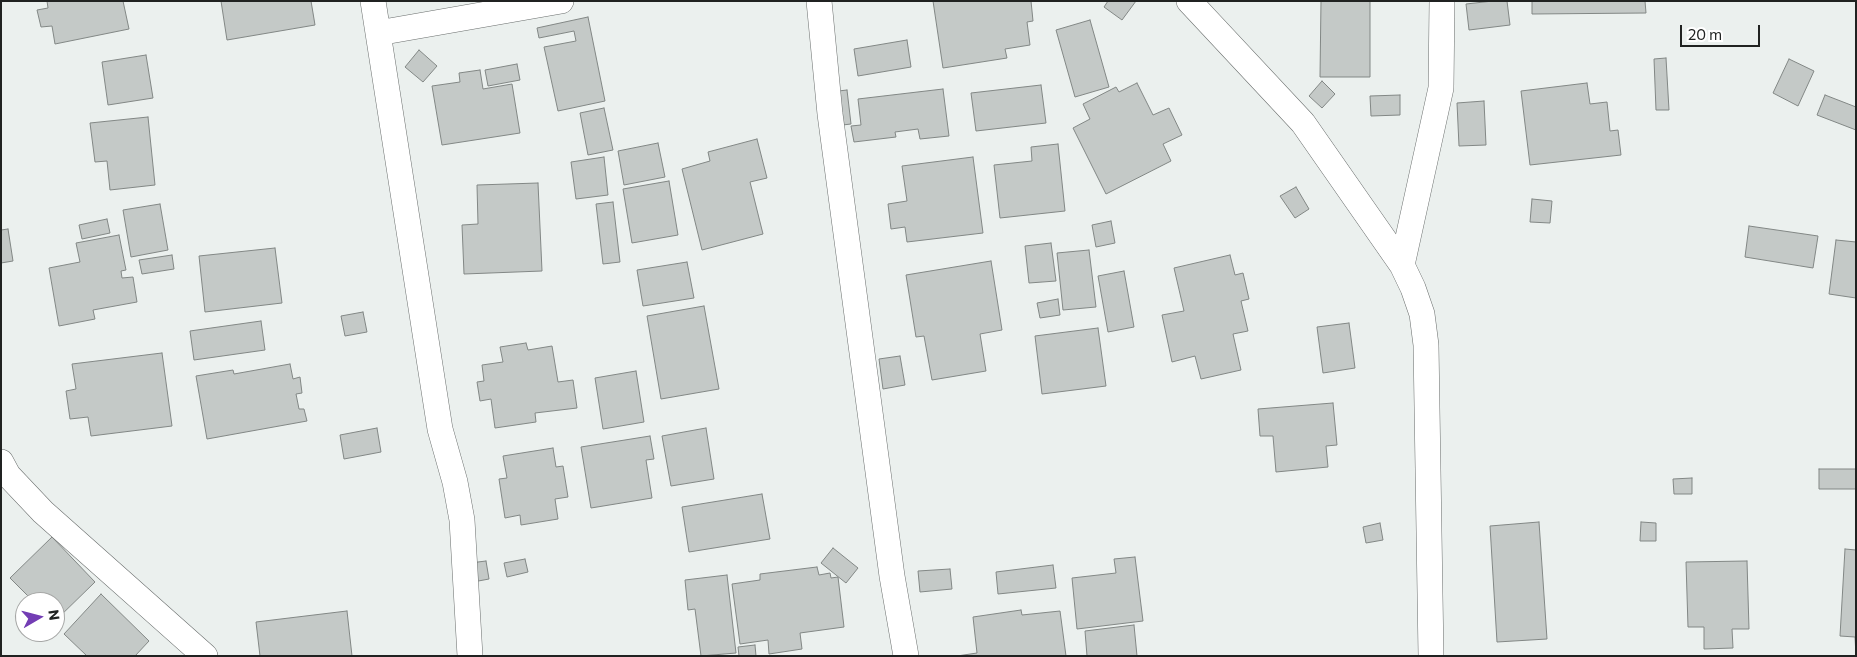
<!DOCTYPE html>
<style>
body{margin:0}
#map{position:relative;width:1857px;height:657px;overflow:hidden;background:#ebf0ee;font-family:Commissioner,sans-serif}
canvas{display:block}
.frame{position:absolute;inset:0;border:2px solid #202221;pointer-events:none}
.north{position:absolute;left:15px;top:592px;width:50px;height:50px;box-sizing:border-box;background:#fff;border:1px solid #a6a7a6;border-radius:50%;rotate:82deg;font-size:14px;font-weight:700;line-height:20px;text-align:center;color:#202221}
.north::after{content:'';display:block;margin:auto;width:18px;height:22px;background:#733db4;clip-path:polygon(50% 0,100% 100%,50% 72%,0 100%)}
.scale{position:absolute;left:1680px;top:25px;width:80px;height:22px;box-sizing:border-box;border:2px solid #202221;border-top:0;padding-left:6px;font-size:15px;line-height:18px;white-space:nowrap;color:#202221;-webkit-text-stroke:4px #fff;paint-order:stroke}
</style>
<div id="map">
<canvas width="1857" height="657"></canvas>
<div class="frame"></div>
<div class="north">N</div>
<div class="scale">20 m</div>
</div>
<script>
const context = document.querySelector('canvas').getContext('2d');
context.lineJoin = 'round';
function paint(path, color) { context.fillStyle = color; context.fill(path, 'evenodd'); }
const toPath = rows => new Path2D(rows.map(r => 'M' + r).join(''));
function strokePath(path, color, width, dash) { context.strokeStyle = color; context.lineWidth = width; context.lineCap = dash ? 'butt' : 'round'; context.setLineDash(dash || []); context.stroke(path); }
const building = toPath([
 [47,1,123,1,129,29,55,44,52,26,41,27,37,10,48,8,47,1],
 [221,1,311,1,315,25,227,40,221,1],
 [933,1,1031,1,1033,21,1027,22,1030,45,1005,49,1007,58,943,68,933,1],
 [1108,1,1136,1,1122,20,1104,7,1108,1],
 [1321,1,1370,1,1370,77,1320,77,1321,1],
 [1493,1,1507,1,1510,25,1469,30,1466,4,1493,1],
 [1532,1,1645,1,1646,13,1532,14,1532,1],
 [588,17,605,101,558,111,544,47,576,41,574,31,539,38,537,28,588,17],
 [1090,20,1109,87,1075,97,1056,30,1090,20],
 [907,40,911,67,858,76,854,49,907,40],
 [419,50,437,66,423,82,405,67,419,50],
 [146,55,153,98,108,105,102,62,146,55],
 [1666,58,1669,110,1656,110,1654,59,1666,58],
 [1789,59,1814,71,1798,106,1773,93,1789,59],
 [517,64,520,80,488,86,485,70,517,64],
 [480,70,483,89,512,84,520,133,442,145,432,86,460,82,459,73,480,70],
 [1322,81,1335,94,1322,108,1309,96,1322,81],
 [1137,83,1153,115,1169,108,1182,135,1163,144,1171,161,1106,194,1073,128,1090,119,1083,104,1116,87,1119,92,1137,83],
 [1587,83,1590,104,1607,102,1610,131,1618,130,1621,155,1530,165,1521,91,1587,83],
 [1041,85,1046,123,976,131,971,93,1041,85],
 [943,89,949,136,920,139,918,129,895,132,896,137,854,142,851,126,861,125,858,99,943,89],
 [847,90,851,124,834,126,830,92,847,90],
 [1400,95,1400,115,1371,116,1370,96,1400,95],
 [1825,95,1856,107,1856,130,1817,115,1825,95],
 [1484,101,1486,145,1459,146,1457,103,1484,101],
 [604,108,613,150,588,155,580,113,604,108],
 [148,117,155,185,110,190,107,161,95,162,90,123,148,117],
 [757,139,767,178,750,182,763,234,702,250,682,169,710,161,708,152,757,139],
 [658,143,665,177,624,185,618,151,658,143],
 [1058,144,1065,211,1000,218,994,165,1032,161,1031,147,1058,144],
 [604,157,608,195,576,199,571,162,604,157],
 [973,157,983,233,907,242,905,227,891,229,888,204,907,201,902,166,973,157],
 [669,181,678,235,632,243,623,189,669,181],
 [538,183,542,271,464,274,462,225,478,224,477,185,538,183],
 [1296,187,1309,209,1295,218,1280,196,1296,187],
 [1532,199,1552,201,1550,223,1530,222,1532,199],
 [613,202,620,262,603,264,596,204,613,202],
 [160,204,168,250,131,257,123,210,160,204],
 [107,219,110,233,82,239,79,225,107,219],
 [1111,221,1115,243,1096,247,1092,225,1111,221],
 [1749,226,1818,236,1813,268,1745,257,1749,226],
 [8,229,13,261,1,263,1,230,8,229],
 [119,235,126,270,121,271,122,278,133,277,137,302,93,310,95,319,59,326,49,268,80,262,76,243,119,235],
 [1836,240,1856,242,1856,298,1829,294,1836,240],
 [1051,243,1056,281,1029,283,1025,246,1051,243],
 [275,248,282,303,205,312,199,256,275,248],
 [1089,250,1096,307,1063,310,1057,253,1089,250],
 [172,255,174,269,142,274,139,260,172,255],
 [1230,255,1235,275,1243,273,1249,299,1241,301,1248,331,1233,334,1241,370,1201,379,1195,356,1172,362,1162,315,1184,311,1174,268,1230,255],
 [991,261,1002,330,980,334,986,371,932,380,924,336,916,337,906,275,991,261],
 [687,262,694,298,643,306,637,270,687,262],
 [1124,271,1134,327,1108,332,1098,276,1124,271],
 [1058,299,1060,315,1040,318,1037,303,1058,299],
 [704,306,719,389,661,399,647,316,704,306],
 [363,312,367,332,345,336,341,316,363,312],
 [261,321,265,350,194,360,190,331,261,321],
 [1349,323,1355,368,1323,373,1317,327,1349,323],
 [1098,328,1106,386,1042,394,1035,336,1098,328],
 [526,343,528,350,552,346,558,382,573,380,577,408,535,413,536,422,495,428,491,399,480,401,477,382,484,381,482,365,503,362,500,347,526,343],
 [162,353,172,426,91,436,88,417,70,419,66,391,76,389,72,364,162,353],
 [900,356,905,385,883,389,879,359,900,356],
 [290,364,293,379,300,377,302,393,296,394,299,409,304,409,307,421,207,439,196,376,233,370,234,374,290,364],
 [636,371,644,422,603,429,595,378,636,371],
 [1333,403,1337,445,1326,446,1328,467,1276,472,1273,436,1260,436,1258,409,1333,403],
 [377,428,381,452,344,459,340,435,377,428],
 [706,428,714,479,671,486,662,436,706,428],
 [650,436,654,459,646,460,652,498,591,508,581,447,650,436],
 [553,448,556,467,563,466,568,497,555,499,558,519,521,525,520,515,505,518,499,479,507,478,503,456,553,448],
 [1819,469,1856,469,1856,489,1819,489,1819,469],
 [1692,478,1692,494,1674,494,1673,479,1692,478],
 [762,494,770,539,689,552,682,507,762,494],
 [1539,522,1547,639,1497,642,1490,526,1539,522],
 [1641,522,1656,523,1656,541,1640,541,1641,522],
 [1380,523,1383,540,1366,543,1363,527,1380,523],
 [52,537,95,582,55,621,55,602,34,602,10,578,52,537],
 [833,548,858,568,846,583,821,563,833,548],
 [1845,549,1856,550,1856,656,1855,637,1840,636,1845,549],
 [1135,557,1143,621,1077,629,1072,578,1116,573,1114,559,1135,557],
 [525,559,528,572,507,577,504,563,525,559],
 [486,561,489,579,473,582,470,563,486,561],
 [1747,561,1749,629,1732,629,1733,648,1704,649,1704,627,1688,627,1686,562,1747,561],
 [1053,565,1056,588,998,594,996,572,1053,565],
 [817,567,819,575,830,573,831,578,838,577,844,627,800,633,802,649,769,654,768,640,740,644,732,584,760,580,760,574,817,567],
 [950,569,952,589,920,592,918,571,950,569],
 [727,575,736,653,701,656,695,609,688,610,685,580,727,575],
 [101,594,149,641,135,656,87,656,64,634,101,594],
 [1021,610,1022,615,1060,611,1066,656,957,656,977,653,973,617,1021,610],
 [347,611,352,656,260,656,256,622,347,611],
 [1134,625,1137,656,1087,656,1085,631,1134,625],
 [755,645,756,656,739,656,738,647,755,645]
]);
paint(building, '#c4c9c7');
strokePath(building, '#828785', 1);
const minor = toPath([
 [373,1,440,429,455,482,462,520,470,656],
 [819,1,830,114,892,576,906,656],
 [1189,1,1303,123,1402,265,1413,288,1422,314,1426,345,1431,656],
 [378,33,561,1],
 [1402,265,1441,88,1442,1],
 [1,462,8,475,43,512,205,656]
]);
strokePath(minor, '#6a6e6d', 26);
strokePath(minor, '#fff', 25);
</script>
